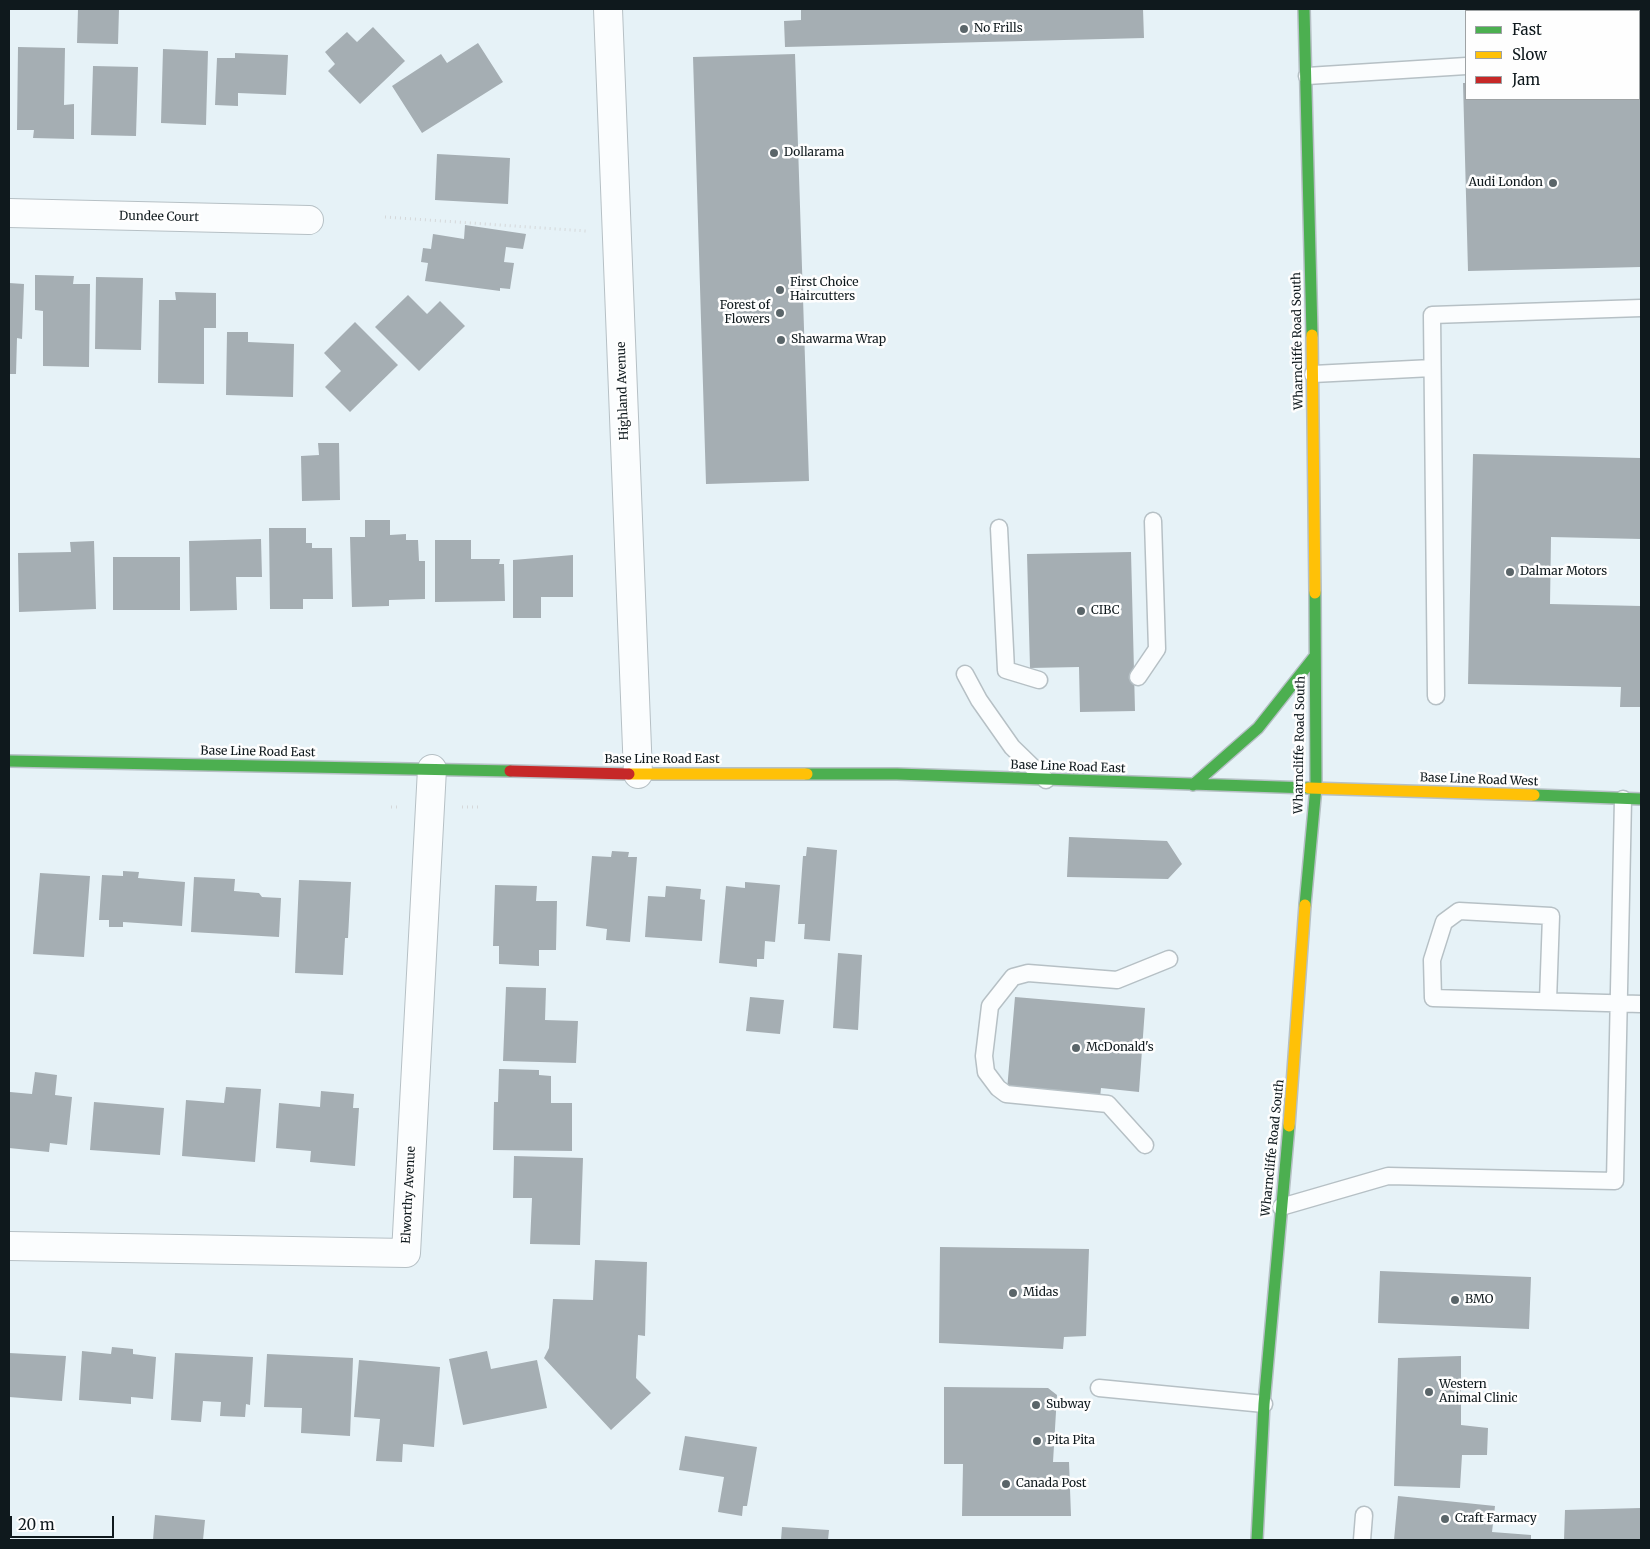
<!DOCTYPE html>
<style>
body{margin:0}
#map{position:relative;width:1650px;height:1549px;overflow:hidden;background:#e6f2f7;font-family:Merriweather,serif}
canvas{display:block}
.frame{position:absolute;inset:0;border:10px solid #0f191d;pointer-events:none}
.legend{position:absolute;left:1465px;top:10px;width:175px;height:90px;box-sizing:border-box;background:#fefefe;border:1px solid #9ea2a4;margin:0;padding:6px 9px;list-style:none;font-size:15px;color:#0f191d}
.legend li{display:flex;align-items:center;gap:10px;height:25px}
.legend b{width:25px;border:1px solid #9ea2a4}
.scale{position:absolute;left:10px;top:1516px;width:104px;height:22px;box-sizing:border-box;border:2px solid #0f191d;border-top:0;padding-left:6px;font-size:15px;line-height:18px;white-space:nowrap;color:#0f191d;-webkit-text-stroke:4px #fefefe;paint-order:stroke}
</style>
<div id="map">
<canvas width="1650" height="1549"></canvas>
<div class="frame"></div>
<ul class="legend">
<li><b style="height:6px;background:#4caf50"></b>Fast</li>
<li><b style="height:6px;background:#ffc107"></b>Slow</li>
<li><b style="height:6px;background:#c62828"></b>Jam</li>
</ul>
<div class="scale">20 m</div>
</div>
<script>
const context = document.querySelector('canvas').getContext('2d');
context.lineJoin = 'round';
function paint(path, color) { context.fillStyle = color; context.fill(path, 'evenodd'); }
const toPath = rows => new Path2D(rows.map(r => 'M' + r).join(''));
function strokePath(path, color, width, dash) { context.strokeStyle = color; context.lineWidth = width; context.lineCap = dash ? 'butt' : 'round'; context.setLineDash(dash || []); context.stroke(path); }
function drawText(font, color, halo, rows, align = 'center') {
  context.font = font + ' Merriweather,serif'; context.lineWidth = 5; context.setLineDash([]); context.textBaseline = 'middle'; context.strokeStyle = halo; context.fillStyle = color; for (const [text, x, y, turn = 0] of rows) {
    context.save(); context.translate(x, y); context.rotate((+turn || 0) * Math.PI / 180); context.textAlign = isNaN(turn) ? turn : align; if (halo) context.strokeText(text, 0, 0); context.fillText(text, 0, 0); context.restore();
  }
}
paint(toPath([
 [78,9,119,9,118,44,77,43],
 [801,9,1143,9,1144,38,785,47,784,21,801,20],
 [373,27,405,61,360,104,328,71,335,64,325,52,347,32,357,42],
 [478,43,503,82,422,133,392,86,441,54,447,63],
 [1639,43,1641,43,1641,267,1468,271,1463,83,1466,83,1466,99,1639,99],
 [18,47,65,48,64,105,74,104,74,139,33,138,34,130,17,130],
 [163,49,208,51,206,125,161,123],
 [235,53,288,55,286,95,238,93,238,106,215,105,217,58,235,58],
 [795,54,809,481,706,484,693,57],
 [93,66,138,67,136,136,91,135],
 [437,154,510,158,508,204,435,200],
 [465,225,526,234,523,249,506,247,504,262,514,263,510,289,500,288,500,291,425,281,428,263,421,262,423,248,431,249,433,234,464,239],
 [35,275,74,276,73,284,90,284,89,367,43,366,43,311,35,310],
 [96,277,143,278,141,350,95,349],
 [9,283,24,284,22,339,17,338,16,374,9,374],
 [175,292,216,293,216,328,204,328,204,384,158,383,159,300,176,300],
 [408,295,427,314,440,301,465,326,419,371,375,327],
 [355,322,398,365,350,412,325,387,341,371,324,353],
 [227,332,248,332,248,342,294,344,293,397,226,395],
 [318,443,339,443,340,500,302,501,301,456,319,455],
 [1473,454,1641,458,1641,539,1551,537,1550,604,1641,606,1641,707,1620,707,1621,687,1468,684],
 [365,520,390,520,390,535,406,534,406,540,418,540,419,561,425,561,425,599,389,600,389,606,352,607,350,537,365,537],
 [269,528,306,528,306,543,312,543,312,548,332,548,333,599,303,599,303,609,270,609],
 [261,539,262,577,236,577,237,610,190,611,189,541],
 [435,540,471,540,471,559,500,559,499,564,504,564,505,601,435,602],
 [94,541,96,609,19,612,18,553,71,552,70,542],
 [1131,552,1135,711,1080,712,1079,667,1030,668,1027,554],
 [573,555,573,597,541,597,541,618,513,618,513,560],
 [113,557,180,557,180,610,113,610],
 [1069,837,1167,841,1182,864,1168,879,1067,877],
 [807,847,837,850,830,941,804,939,805,924,798,924,803,856,806,856],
 [612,851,629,852,628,857,637,857,630,942,606,940,607,929,586,926,592,856,611,857],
 [123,871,139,872,138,878,185,882,182,926,123,922,123,927,109,927,109,920,99,920,102,875,123,876],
 [40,873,90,876,84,957,33,954],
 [194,877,235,879,234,891,259,893,262,897,281,898,279,937,191,932],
 [299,880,351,882,348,938,345,938,343,975,295,973],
 [745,882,780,885,775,942,765,941,764,959,757,959,757,967,719,963,726,886,745,888],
 [495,885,537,886,536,901,557,901,556,950,539,950,539,966,499,964,499,946,493,946],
 [666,886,701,889,700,899,705,900,702,941,645,937,648,896,665,897],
 [838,953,862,955,858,1030,833,1028],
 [506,987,546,988,545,1020,578,1021,576,1063,503,1061],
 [750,997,784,1000,780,1034,746,1031],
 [1015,997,1145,1008,1139,1092,1101,1088,1100,1098,1007,1090],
 [499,1069,539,1070,539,1075,551,1076,551,1103,572,1103,572,1151,493,1150,494,1102,498,1102],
 [35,1072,57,1075,55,1095,72,1097,67,1145,50,1143,49,1152,9,1148,10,1092,32,1094],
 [226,1087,261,1089,255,1162,182,1156,186,1100,224,1103],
 [321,1091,354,1094,353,1108,359,1108,355,1166,310,1162,311,1151,276,1148,279,1103,320,1107],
 [94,1102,164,1108,160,1155,90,1150],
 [514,1156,583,1158,580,1245,530,1244,532,1198,513,1198],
 [940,1247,1089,1249,1086,1336,1064,1337,1063,1349,939,1343],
 [595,1260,647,1262,645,1336,638,1335,636,1378,651,1393,611,1430,544,1358,549,1348,553,1299,593,1300],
 [1380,1271,1531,1277,1529,1329,1378,1323],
 [112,1347,133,1349,133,1354,156,1357,153,1399,131,1397,131,1404,79,1400,82,1351,111,1354],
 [487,1351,491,1369,537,1360,547,1408,463,1425,449,1359],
 [9,1353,66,1356,62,1401,9,1397],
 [175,1353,253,1357,250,1405,246,1404,245,1417,220,1416,221,1402,203,1401,201,1422,171,1420],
 [267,1354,353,1358,350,1436,301,1433,302,1408,264,1407],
 [1461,1356,1461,1425,1488,1428,1487,1455,1462,1455,1460,1488,1394,1486,1398,1358],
 [359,1360,440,1367,434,1447,403,1444,402,1462,376,1461,380,1419,354,1417],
 [944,1387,1048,1388,1057,1395,1053,1462,1069,1462,1071,1516,962,1516,963,1464,944,1464],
 [685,1436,757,1447,747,1506,743,1506,742,1516,718,1512,724,1477,679,1470],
 [1398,1496,1495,1506,1492,1532,1531,1535,1531,1540,1394,1540],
 [1641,1508,1641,1540,1564,1540,1565,1510],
 [155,1515,205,1520,203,1540,153,1540],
 [782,1527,829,1530,828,1540,781,1540]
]), '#a5aeb3');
const lane = toPath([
 [1477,9,1477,11],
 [1571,11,1571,9],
 [1307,76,1466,66],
 [1313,374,1432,368],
 [999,528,1006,670,1039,680],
 [965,674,979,700,1012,747,1046,780],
 [1138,677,1157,649,1153,521],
 [1436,696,1432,315,1641,308],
 [1548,1001,1551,916,1459,911,1444,922,1432,960,1433,998,1641,1004],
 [1145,1145,1108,1104,1006,1094,998,1088,986,1072,984,1056,990,1006,1013,977,1028,973,1117,980,1169,959],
 [1281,1207,1388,1176,1615,1181,1623,799],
 [1099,1388,1264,1404],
 [1362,1540,1364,1515]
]);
const street = toPath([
 [608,9,638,774],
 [9,213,309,220],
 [9,1246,406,1253,432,769]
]);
const fast = toPath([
 [1304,9,1312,335],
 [9,761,510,771],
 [807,774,897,774,1309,788],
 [1193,785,1258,728,1315,656],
 [1534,795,1641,799],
 [1305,905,1316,787,1315,593],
 [1257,1540,1264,1404,1289,1126]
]);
const slow = toPath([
 [1312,335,1315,593],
 [629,774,807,774],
 [1309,788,1534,795],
 [1289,1126,1305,905]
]);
const jam = toPath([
 [510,771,629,774]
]);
strokePath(lane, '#b6c0c5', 19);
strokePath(street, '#b6c0c5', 30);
strokePath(fast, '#b6c0c5', 14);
strokePath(slow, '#b6c0c5', 14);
strokePath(jam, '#b6c0c5', 14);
strokePath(toPath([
 [385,217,586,231],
 [391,807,398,807],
 [462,807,481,807]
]), '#d5d8da', 3, [1, 4]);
strokePath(lane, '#fbfdfe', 16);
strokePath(street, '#fbfdfe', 28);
strokePath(fast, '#4caf50', 11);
strokePath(slow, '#ffc107', 11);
strokePath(jam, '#c62828', 11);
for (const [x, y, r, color] of [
 [964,29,5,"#5a6569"],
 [774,153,5,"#5a6569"],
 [1553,183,5,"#5a6569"],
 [780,290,5,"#5a6569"],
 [780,313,5,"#5a6569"],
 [781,340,5,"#5a6569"],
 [1510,572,5,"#5a6569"],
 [1081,611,5,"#5a6569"],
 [1076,1048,5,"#5a6569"],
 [1013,1293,5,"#5a6569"],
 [1455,1300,5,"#5a6569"],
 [1429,1392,5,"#5a6569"],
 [1036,1405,5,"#5a6569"],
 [1037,1441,5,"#5a6569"],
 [1006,1484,5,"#5a6569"],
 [1445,1519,5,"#5a6569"]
]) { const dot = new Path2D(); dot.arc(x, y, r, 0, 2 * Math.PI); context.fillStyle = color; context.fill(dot); strokePath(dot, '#fefefe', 2); }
drawText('12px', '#0f191d', '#fefefe', [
 ["No Frills",974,29],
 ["Dollarama",784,153],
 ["Audi London",1543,183,"right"],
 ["First Choice",790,283],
 ["Haircutters",790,297],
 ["Forest of",770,306,"right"],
 ["Flowers",770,320,"right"],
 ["Shawarma Wrap",791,340],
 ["Dalmar Motors",1520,572],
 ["CIBC",1091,611],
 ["McDonald's",1086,1048],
 ["Midas",1023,1293],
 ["BMO",1465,1300],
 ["Western",1439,1385],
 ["Animal Clinic",1439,1399],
 ["Subway",1046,1405],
 ["Pita Pita",1047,1441],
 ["Canada Post",1016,1484],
 ["Craft Farmacy",1455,1519]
], 'left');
drawText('12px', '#0f191d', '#fefefe', [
 ["Dundee Court",159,217,1],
 ["Wharncliffe Road South",1298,341,-91],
 ["Highland Avenue",623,391,-92],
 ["Wharncliffe Road South",1300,745,-89],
 ["Base Line Road East",258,752,1],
 ["Base Line Road East",662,760],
 ["Base Line Road East",1068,767,2],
 ["Base Line Road West",1479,780,2],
 ["Wharncliffe Road South",1273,1148,-84],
 ["Elworthy Avenue",409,1195,-87]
]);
</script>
